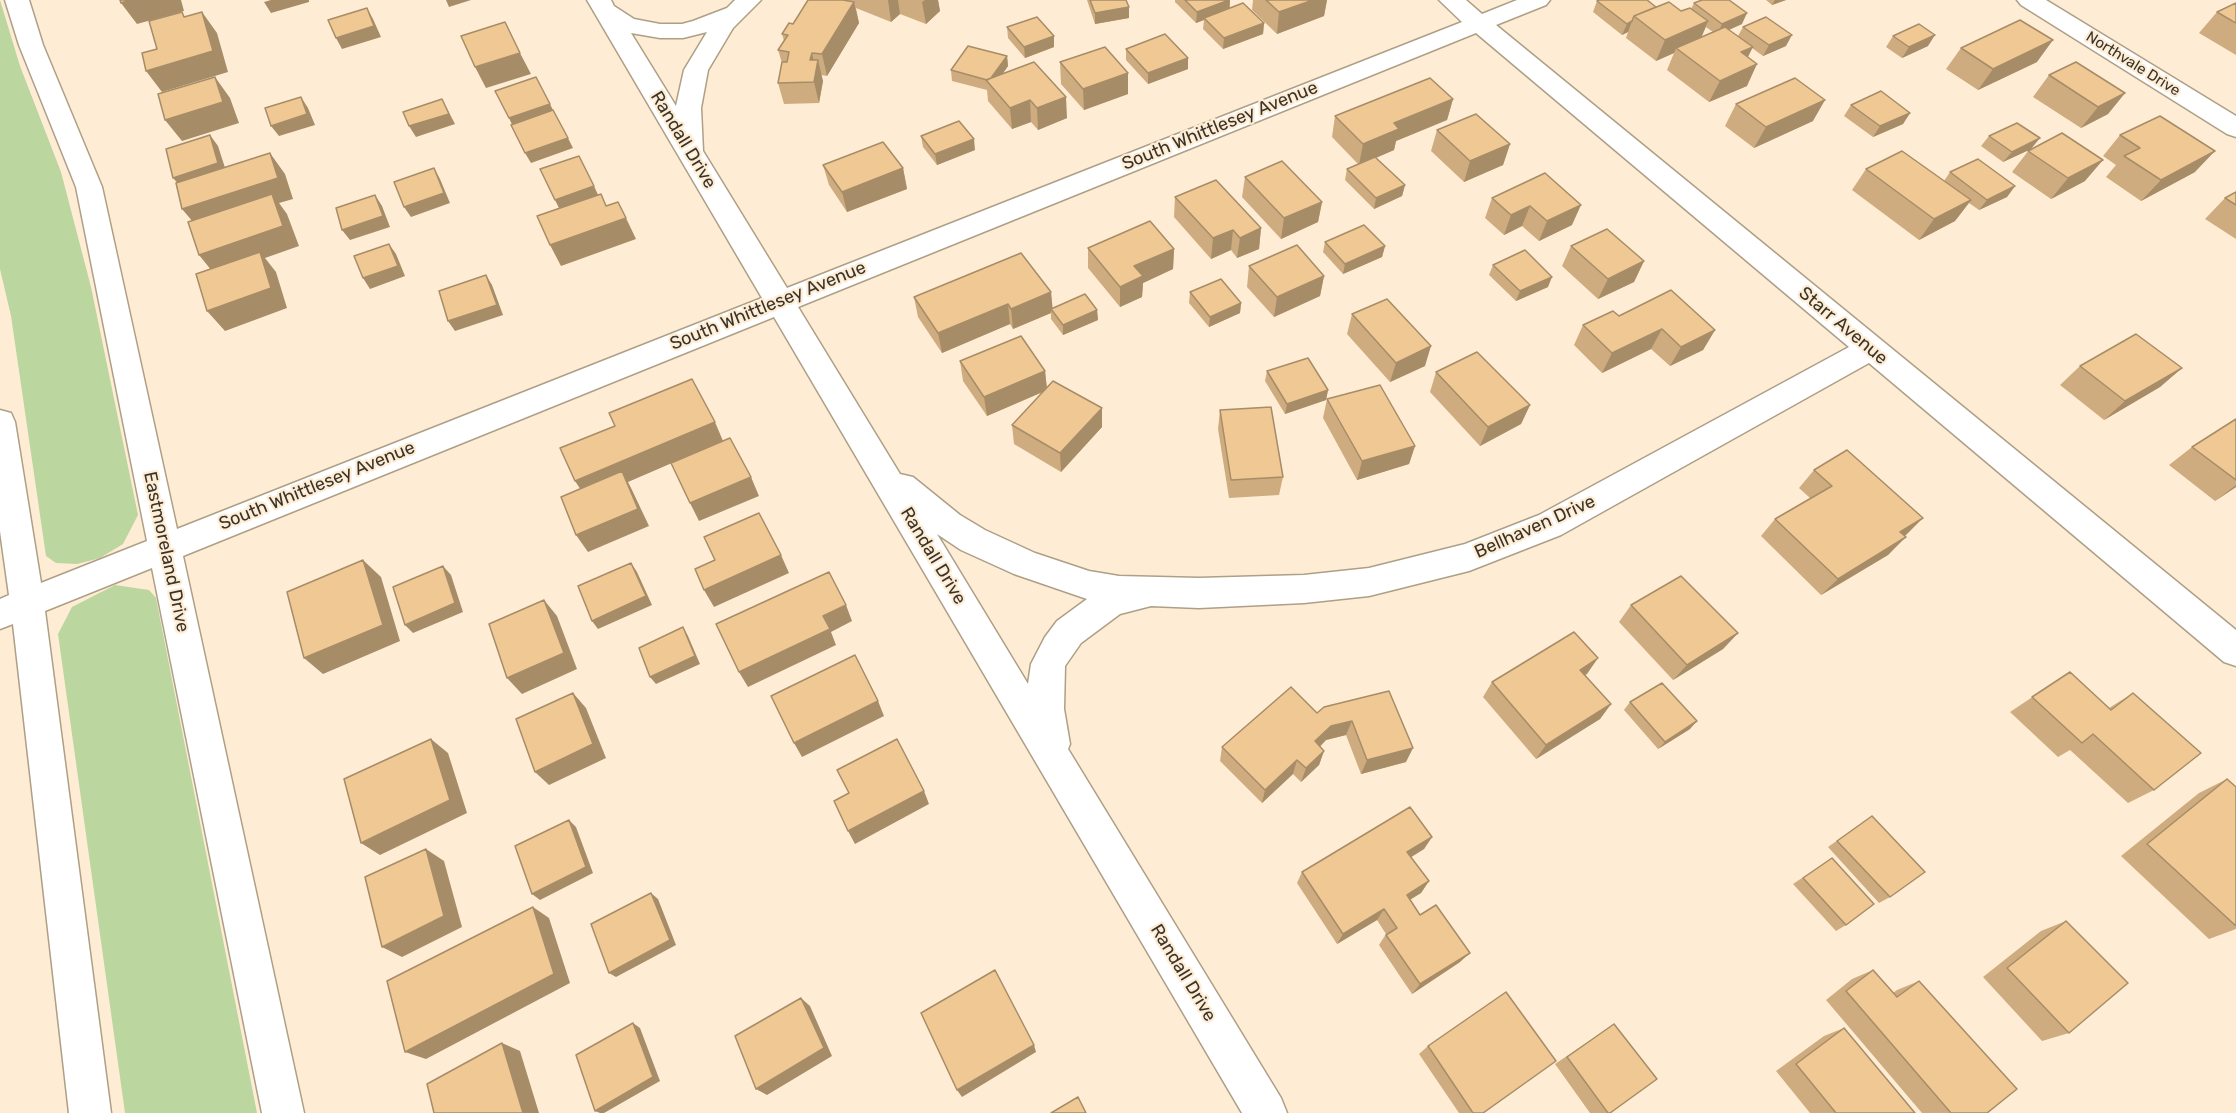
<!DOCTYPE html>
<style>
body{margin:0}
canvas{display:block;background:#feedd4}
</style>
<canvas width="2236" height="1113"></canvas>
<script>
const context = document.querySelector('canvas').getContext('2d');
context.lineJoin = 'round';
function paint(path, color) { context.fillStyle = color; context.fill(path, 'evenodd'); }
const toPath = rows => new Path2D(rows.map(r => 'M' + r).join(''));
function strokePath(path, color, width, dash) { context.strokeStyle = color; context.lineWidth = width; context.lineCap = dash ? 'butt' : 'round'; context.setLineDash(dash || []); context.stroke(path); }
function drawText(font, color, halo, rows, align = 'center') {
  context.font = font + ' Rubik,sans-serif'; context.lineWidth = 4.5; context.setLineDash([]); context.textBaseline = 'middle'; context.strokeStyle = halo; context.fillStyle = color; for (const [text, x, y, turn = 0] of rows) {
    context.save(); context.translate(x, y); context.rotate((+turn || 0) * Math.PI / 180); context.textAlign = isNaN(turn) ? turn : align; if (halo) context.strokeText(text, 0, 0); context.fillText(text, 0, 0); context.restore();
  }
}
paint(toPath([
 [0,0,20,66,61,172,91,287,138,515,123,544,100,558,77,564,56,563,46,556,11,316,0,269],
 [115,585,149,590,156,598,257,1113,125,1113,58,634,72,607]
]), '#bbd69f');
const minor = toPath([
 [5,0,29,0,43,45,102,187,177,529,762,298,587,0,611,0,614,6,634,19,660,24,682,24,693,21,727,8,735,0,761,0,733,28,708,70,701,108,703,151,787,288,1462,22,1439,0,1466,0,1482,14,1517,0,1550,0,1546,5,1496,25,2236,630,2236,666,2224,662,1869,363,1561,535,1469,571,1369,596,1304,603,1199,608,1151,606,1120,614,1081,643,1065,666,1064,709,1070,744,1068,749,1281,1098,1287,1113,1242,1113,774,317,183,556,304,1113,262,1113,152,568,45,611,111,1113,69,1113,13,624,0,629,0,599,9,595,0,531,0,410,11,413,15,422,41,583,147,541,76,187,19,45,5,0],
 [707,32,684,70,676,106,631,33,660,38,683,38,707,32],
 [1476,33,1849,347,1539,515,1465,544,1369,568,1304,575,1199,578,1119,576,1089,571,1035,553,985,530,960,515,913,477,900,474,798,307,1476,33],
 [937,534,961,550,1014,574,1087,599,1057,621,1045,637,1031,664,1028,684,937,534],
 [2017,0,2046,0,2236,116,2236,137,2227,134,2021,5,2017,0]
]);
strokePath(minor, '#ae9f87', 3);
paint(minor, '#fff');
paint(toPath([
 [808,0,938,0,940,11,926,24,900,14,891,22,856,8,859,23,827,76,821,75,823,81,819,103,784,104,778,83,782,63,778,50,784,41,782,34,793,24],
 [1087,0,1126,0,1129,18,1095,24],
 [1175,0,1230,0,1230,9,1264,23,1263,34,1223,49,1203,29,1204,20,1196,23,1175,2],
 [1253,0,1327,0,1324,16,1277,34,1252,10],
 [1766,0,1786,0,1772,5],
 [1597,1,1656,7,1681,11,1691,9,1694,3,1742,24,1729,30,1738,36,1743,27,1786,46,1763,56,1752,48,1748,57,1747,86,1709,102,1667,70,1674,53,1656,61,1626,38,1628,32,1622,35,1593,12],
 [1706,27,1713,32,1701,38],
 [2236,3,2236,55,2199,33,2217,12],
 [1007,27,1054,36,1054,47,1025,58,1008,38],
 [1893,36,1928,46,1902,58,1886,47],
 [1961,48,2037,62,1978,90,1946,69],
 [1126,49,1188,69,1148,84,1126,60],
 [1007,56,1008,66,1003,73,1067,118,1038,130,1031,122,1012,129,988,101,987,90,952,81,951,70],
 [1060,62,1128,73,1128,94,1084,110,1061,84],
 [2049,75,2125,93,2108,114,2081,128,2033,97],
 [1453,99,1447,120,1396,141,1394,150,1376,158,1405,185,1402,196,1374,209,1345,180,1347,169,1358,164,1332,137,1335,116],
 [1736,104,1813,121,1754,148,1725,126],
 [1851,105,1910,113,1903,124,1873,137,1844,116],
 [1437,130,1510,144,1503,165,1464,182,1431,151],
 [2120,135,2195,172,2141,201,2106,177,2116,165,2103,156],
 [921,136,975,150,937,165,923,147],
 [1989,136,2031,149,2085,181,2051,199,2012,172,2029,150,2003,162,1981,146],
 [823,165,903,168,907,189,847,212,829,185],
 [1866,169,1944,181,1950,172,2015,186,2007,197,1979,210,1969,203,1955,221,1919,240,1852,190],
 [1545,173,1572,225,1539,241,1522,226,1504,235,1485,218,1492,198],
 [1245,177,1322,202,1318,222,1281,239,1242,197],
 [2236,192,2236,239,2205,219,2225,198],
 [1175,197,1261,228,1259,249,1237,258,1231,250,1211,259,1174,217],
 [1325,242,1385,246,1382,257,1343,274,1323,252],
 [1571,246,1644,261,1634,282,1598,299,1562,266],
 [1088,248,1174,249,1173,269,1143,283,1142,297,1120,307,1088,268],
 [1493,265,1548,287,1516,301,1489,275],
 [1249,266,1324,276,1320,296,1274,317,1247,287],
 [1051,292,1052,308,1097,310,1098,320,1063,335,1051,319,1051,313,1013,329,1010,324,942,353,918,317,914,297],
 [1190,292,1241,303,1240,313,1209,327,1189,303],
 [1352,314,1425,366,1390,382,1347,334],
 [1619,316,1715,330,1703,350,1670,366,1651,349,1602,373,1574,345,1583,325],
 [960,361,1045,371,1047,388,1102,427,1061,472,1014,444,1012,425,1043,392,987,416,963,381],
 [2080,366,2182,368,2160,387,2104,420,2060,385],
 [1267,371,1328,390,1326,400,1285,414,1265,381],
 [1436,372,1530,405,1521,424,1480,446,1430,392],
 [1327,399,1415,446,1409,464,1357,480,1323,418],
 [1220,410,1283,477,1279,495,1229,498,1218,429],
 [2236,419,2236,487,2215,501,2169,465,2192,447],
 [1814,470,1905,536,1888,555,1821,595,1761,536,1775,519,1810,498,1799,488],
 [1631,605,1738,633,1723,649,1673,680,1619,622],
 [1598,658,1585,675,1611,704,1600,719,1536,759,1483,697,1492,682],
 [2070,672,2109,708,2133,693,2154,790,2128,803,2070,750,2058,757,2010,712],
 [1389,691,1406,762,1361,774,1346,735,1326,740,1320,747,1324,751,1319,765,1301,782,1293,774,1262,803,1220,761,1222,747,1317,713],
 [1630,702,1690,729,1658,749,1624,710],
 [2227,779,2236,787,2236,929,2209,939,2121,856,2199,793],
 [1872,816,1890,897,1879,903,1828,847],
 [1432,837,1424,849,1411,857,1429,881,1421,893,1410,900,1420,915,1460,962,1412,994,1379,945,1386,934,1377,920,1337,944,1297,883,1302,872],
 [1832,858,1846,925,1836,931,1793,884],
 [2066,921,2069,1033,2042,1041,1983,977,2041,931],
 [1873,970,1893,993,1897,990,1919,981,1987,1113,1922,1113,1826,1000,1852,979],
 [1614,1024,1610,1113,1590,1113,1555,1064,1601,1033],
 [1844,1028,1915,1113,1810,1113,1776,1071,1824,1036],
 [1428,1046,1483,1113,1459,1113,1419,1054]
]), '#ceac7f');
paint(toPath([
 [130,0,181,0,184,11,137,24,121,3],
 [271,0,309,0,309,2,271,13,264,2],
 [446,0,471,0,449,7],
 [888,0,898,0,900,14,891,22],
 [925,0,938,0,940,11,926,24,922,2],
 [1229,0,1230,0,1229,10,1204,18,1204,20,1196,23,1197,12],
 [1313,0,1327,0,1324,16,1277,34,1279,12],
 [1775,0,1786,0,1772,5],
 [854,2,859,23,827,76,822,54],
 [1129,7,1129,18,1095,24,1095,13],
 [367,8,373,19,381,37,342,49,336,38],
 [202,12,217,33,228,72,162,92,146,71],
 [1747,13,1742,24,1717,35,1722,24],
 [1632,21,1628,32,1622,35,1627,24],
 [1708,21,1699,43,1676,48,1674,53,1656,61,1665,40],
 [1264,23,1263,34,1223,49,1224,38],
 [1792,35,1786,46,1763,56,1769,45],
 [1935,35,1928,46,1902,58,1909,47],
 [1054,36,1054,47,1025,58,1024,47],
 [2053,40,2037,62,1978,90,1993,69],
 [1753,47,1742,68,1741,52],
 [520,53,531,74,486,88,475,67],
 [812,53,816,71,818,60,823,81,819,103,814,82,810,60],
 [1007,56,1008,66,993,88,989,80],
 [1188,58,1188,69,1148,84,1148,73],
 [1757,64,1747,86,1709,102,1720,81],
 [1128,73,1128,94,1084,110,1083,89],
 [215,77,230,98,239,123,182,141,165,120],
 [2125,93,2108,114,2081,128,2098,107],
 [301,97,308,108,315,125,279,136,271,126],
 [1066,97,1067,118,1038,130,1037,108],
 [442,99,455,124,416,137,409,126],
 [1453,99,1447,120,1396,141,1394,150,1359,165,1363,144,1394,123],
 [1030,100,1031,122,1012,129,1010,108],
 [1825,100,1813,121,1754,148,1766,127],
 [550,104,555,114,514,129,509,118],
 [1910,113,1903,124,1873,137,1880,126],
 [210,135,218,146,227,174,182,188,173,178],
 [568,138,573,148,531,163,525,153],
 [2040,138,2031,149,2003,162,2012,152],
 [974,139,975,150,937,165,935,154],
 [1510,144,1503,165,1464,182,1470,161],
 [2215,151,2195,172,2141,201,2161,180],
 [270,153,285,174,293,199,279,203,287,214,299,246,265,258,276,272,287,308,225,331,207,311,216,276,199,255,199,229,182,209],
 [2103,160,2085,181,2051,199,2068,178],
 [434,168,440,179,450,203,411,217,404,207],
 [903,168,907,189,847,212,842,192],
 [1405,185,1402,196,1374,209,1376,198],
 [594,186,599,197,560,210,555,200],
 [2015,186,2007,197,1979,210,1987,200],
 [375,195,382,206,390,227,350,240,342,230],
 [1971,200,1955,221,1919,240,1934,219],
 [1322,202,1318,222,1281,239,1284,218],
 [1581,205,1572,225,1539,241,1547,221],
 [1530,206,1522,226,1504,235,1511,215],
 [626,218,636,239,561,266,550,245],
 [1261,228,1259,249,1237,258,1240,238],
 [1233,230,1231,250,1211,259,1213,238],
 [389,244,396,254,405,276,370,289,363,278],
 [1385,246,1382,257,1343,274,1345,264],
 [1174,249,1173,269,1143,283,1142,297,1120,307,1120,287,1134,266],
 [1644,261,1634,282,1598,299,1608,279],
 [486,275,492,285,503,315,455,331,448,321],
 [1324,276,1320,296,1274,317,1277,297],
 [1552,277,1548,287,1516,301,1520,291],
 [1051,292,1053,312,1051,309,1051,313,1013,329,1011,309],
 [1241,303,1240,313,1209,327,1210,317],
 [1008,304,1010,324,942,353,938,333],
 [1097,310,1098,320,1063,335,1063,325],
 [1662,329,1651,349,1602,373,1612,353],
 [1715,330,1703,350,1670,366,1681,347],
 [1431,346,1425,366,1390,382,1396,363],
 [2182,368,2160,387,2104,420,2125,401],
 [1045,371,1047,390,987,416,984,397],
 [1328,390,1326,400,1285,414,1287,404],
 [1530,405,1521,424,1480,446,1488,427],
 [1102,408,1102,427,1061,472,1060,453],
 [715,422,723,441,628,482,632,490,649,526,588,552,576,535,587,499,575,481],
 [1415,446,1409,464,1357,480,1362,461],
 [751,477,759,496,699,521,690,503],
 [2236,485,2236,487,2215,501],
 [1923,518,1905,536,1883,550,1900,532],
 [1906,537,1888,555,1821,595,1838,579],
 [781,555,789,573,714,607,704,590],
 [363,560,381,577,400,641,323,674,304,658],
 [631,563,637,572,652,605,598,629,592,621],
 [443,566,451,575,463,612,413,633,405,625],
 [544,600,557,616,577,669,522,694,507,678],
 [846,605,852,621,831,632,836,645,748,687,739,672,823,616],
 [683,627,688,636,700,664,656,684,650,677],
 [1738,633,1723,649,1673,680,1687,665],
 [1598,658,1587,674,1569,685,1580,670],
 [573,693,586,708,606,758,549,785,535,772],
 [878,701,884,716,802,757,794,743],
 [1611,704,1600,719,1536,759,1546,745],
 [1352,721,1346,735,1326,740,1310,756,1315,741,1331,726],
 [1697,721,1690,729,1658,749,1665,742],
 [431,739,448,753,467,813,380,855,361,843],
 [1413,748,1406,762,1361,774,1367,760],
 [1324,751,1319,765,1301,782,1306,768],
 [1297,760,1293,774,1262,803,1265,790],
 [924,791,929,804,855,844,848,831],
 [569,820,576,827,593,873,540,900,532,894],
 [1432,837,1424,849,1400,864,1407,852],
 [426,849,444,861,462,927,402,957,382,947],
 [1429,881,1421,893,1399,906,1407,895],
 [651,893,658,899,676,945,616,977,609,973],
 [533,907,549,918,570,983,426,1059,405,1052],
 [1384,909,1377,920,1337,944,1343,934],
 [1470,953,1460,962,1412,994,1420,984],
 [801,998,810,1006,832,1056,767,1095,756,1089],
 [633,1023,640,1028,660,1081,604,1113,600,1113,595,1111],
 [502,1043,520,1051,539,1113,523,1113],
 [1034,1045,1036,1052,962,1097,957,1090]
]), '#a78c68');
const building = toPath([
 [120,0,130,0,121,3,120,0],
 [808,0,843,0,854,2,822,54,812,53,810,60,818,60,814,82,778,83,782,62,787,62,789,52,778,50,788,35,782,34,789,23,793,24,808,0],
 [1090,0,1126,0,1129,7,1095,13,1090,0],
 [1185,0,1229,0,1197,12,1185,0],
 [1266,0,1313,0,1279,12,1266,0],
 [1599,0,1647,0,1656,7,1634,16,1632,21,1627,24,1597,1,1599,0],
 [1702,0,1729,0,1747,13,1722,24,1694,3,1702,0],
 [1669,2,1681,11,1690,8,1708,21,1665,40,1634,16,1669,2],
 [1243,3,1264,23,1224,38,1204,18,1243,3],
 [2236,3,2236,23,2217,12,2236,3],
 [367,8,374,26,336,38,328,20,367,8],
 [182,12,184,17,202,12,213,51,146,71,142,53,157,49,149,21,182,12],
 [1037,17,1054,36,1024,47,1007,27,1037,17],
 [1766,17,1792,35,1769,45,1743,27,1766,17],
 [2020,20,2053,40,1993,69,1961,48,2020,20],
 [505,22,520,53,475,67,461,36,505,22],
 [1919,24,1935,35,1909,47,1893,36,1919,24],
 [1725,27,1753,47,1741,52,1757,64,1720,81,1676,48,1725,27],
 [1165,34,1188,58,1148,73,1126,49,1165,34],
 [968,46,1007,56,991,78,987,80,951,70,968,46],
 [1105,47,1128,73,1083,89,1060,62,1105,47],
 [1034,62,1066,97,1037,108,1030,100,1010,108,986,80,1034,62],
 [2076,62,2125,93,2098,107,2049,75,2076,62],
 [215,77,223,102,165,120,158,94,215,77],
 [536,77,550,104,509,118,495,91,536,77],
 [1430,78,1453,99,1394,123,1399,129,1363,144,1335,116,1430,78],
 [1795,78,1825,100,1766,127,1736,104,1795,78],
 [1881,91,1910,113,1880,126,1851,105,1881,91],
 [301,97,307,114,271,126,265,108,301,97],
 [442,99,449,114,409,126,403,112,442,99],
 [553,110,568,138,525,153,511,125,553,110],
 [1476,114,1510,144,1470,161,1437,130,1476,114],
 [2160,116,2215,151,2161,180,2124,156,2140,148,2120,135,2160,116],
 [959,121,974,139,935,154,921,136,959,121],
 [2017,123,2040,138,2012,152,1989,136,2017,123],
 [2062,133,2103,160,2068,178,2028,151,2062,133],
 [210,135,218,163,173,178,166,149,210,135],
 [883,142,903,168,842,192,823,165,883,142],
 [1902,151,1971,200,1934,219,1866,169,1902,151],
 [270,153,278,178,182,209,176,183,270,153],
 [579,156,594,186,555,200,540,169,579,156],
 [1375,157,1405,185,1376,198,1347,169,1375,157],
 [1978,159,2015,186,1987,200,1950,172,1978,159],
 [1282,161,1322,202,1284,218,1245,177,1282,161],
 [434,168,444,193,404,207,394,182,434,168],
 [1545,173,1581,205,1547,221,1530,206,1511,215,1492,198,1545,173],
 [1216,180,1261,228,1240,238,1233,230,1213,238,1175,197,1216,180],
 [2236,192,2236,205,2225,198,2236,192],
 [272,194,283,226,199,255,188,222,272,194],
 [601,194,606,206,618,202,626,218,550,245,537,216,601,194],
 [375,195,383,216,342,230,336,208,375,195],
 [1150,221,1174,249,1134,266,1143,276,1120,287,1088,248,1150,221],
 [1364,225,1385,246,1345,264,1325,242,1364,225],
 [1607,229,1644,261,1608,279,1571,246,1607,229],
 [389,244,398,266,363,278,354,256,389,244],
 [1297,245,1324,276,1277,297,1249,266,1297,245],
 [1525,250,1552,277,1520,291,1493,265,1525,250],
 [260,252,271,288,207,311,196,274,260,252],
 [1021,253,1051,292,1011,309,1008,304,938,333,914,297,1021,253],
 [486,275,497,305,448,321,439,291,486,275],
 [1221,279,1241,303,1210,317,1190,292,1221,279],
 [1671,290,1715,330,1681,347,1662,329,1612,353,1583,325,1613,311,1619,316,1671,290],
 [1085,294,1097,310,1063,325,1051,309,1085,294],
 [1387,299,1431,346,1396,363,1352,314,1387,299],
 [2136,334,2182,368,2125,401,2080,366,2136,334],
 [1021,336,1045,371,984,397,960,361,1021,336],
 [1477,352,1530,405,1488,427,1436,372,1477,352],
 [1308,358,1328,390,1287,404,1267,371,1308,358],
 [692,379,715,422,575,481,560,448,615,426,609,413,692,379],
 [1053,381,1102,408,1060,453,1012,425,1053,381],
 [1380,385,1415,446,1362,461,1327,399,1380,385],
 [1271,407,1283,477,1231,480,1220,410,1271,407],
 [2236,419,2236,480,2192,447,2236,419],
 [730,438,751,477,690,503,671,463,730,438],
 [1847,450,1923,518,1900,532,1906,537,1838,579,1775,519,1832,486,1814,470,1847,450],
 [622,471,638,509,576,535,561,497,622,471],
 [759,513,781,555,704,590,695,569,715,560,704,537,759,513],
 [363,560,383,625,304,658,287,592,363,560],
 [631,563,646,596,592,621,578,586,631,563],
 [443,566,455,603,405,625,393,587,443,566],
 [829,572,846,605,823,616,830,629,739,672,716,624,829,572],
 [1681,576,1738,633,1687,665,1631,605,1681,576],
 [544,600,564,653,507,678,489,624,544,600],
 [683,627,695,656,650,677,639,648,683,627],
 [1574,632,1598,658,1580,670,1611,704,1546,745,1492,682,1574,632],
 [855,655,878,701,794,743,771,696,855,655],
 [2070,672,2111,710,2133,693,2201,753,2154,790,2093,734,2082,743,2032,697,2070,672],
 [1662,683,1697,721,1665,742,1630,702,1662,683],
 [1291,687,1317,713,1324,707,1389,691,1413,748,1367,760,1352,721,1331,726,1315,741,1324,751,1306,768,1297,760,1265,790,1222,747,1291,687],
 [573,693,593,744,535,772,516,719,573,693],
 [431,739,450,800,361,843,344,779,431,739],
 [897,739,924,791,848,831,834,801,849,793,837,770,897,739],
 [2227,779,2236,787,2236,926,2147,844,2227,779],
 [1410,807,1432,837,1407,852,1429,881,1407,895,1420,915,1436,905,1470,953,1420,984,1386,935,1397,928,1384,909,1343,934,1302,872,1410,807],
 [1872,816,1925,872,1890,897,1837,841,1872,816],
 [569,820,586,867,532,894,515,846,569,820],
 [426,849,444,916,382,947,365,877,426,849],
 [1832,858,1874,904,1846,925,1803,878,1832,858],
 [651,893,670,940,609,973,591,924,651,893],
 [533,907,554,974,405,1052,387,981,533,907],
 [2066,921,2128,983,2069,1033,2007,968,2066,921],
 [995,970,1034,1045,957,1090,921,1013,995,970],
 [1873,970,1897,997,1919,981,2017,1089,1987,1113,1951,1113,1846,991,1873,970],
 [1506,992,1556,1061,1483,1113,1473,1113,1428,1046,1506,992],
 [801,998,824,1048,756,1089,735,1036,801,998],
 [633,1023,653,1077,595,1111,576,1055,633,1023],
 [1614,1024,1657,1079,1610,1113,1608,1113,1567,1057,1614,1024],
 [1844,1028,1915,1113,1836,1113,1796,1064,1844,1028],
 [502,1043,523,1113,434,1113,427,1084,502,1043],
 [1078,1097,1086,1113,1051,1113,1078,1097]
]);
paint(building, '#efc894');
strokePath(building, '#a78c68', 1.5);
drawText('15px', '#393329', '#feedd4', [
 ["Northvale Drive",2133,64,32]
]);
drawText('18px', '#393329', '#feedd4', [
 ["South Whittlesey Avenue",1220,126,-22],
 ["Randall Drive",683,140,59],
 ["South Whittlesey Avenue",768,306,-22],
 ["Starr Avenue",1843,326,40],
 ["South Whittlesey Avenue",317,486,-22],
 ["Bellhaven Drive",1535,527,-24],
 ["Eastmoreland Drive",166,552,78],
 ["Randall Drive",933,556,59],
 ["Randall Drive",1183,973,59]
]);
</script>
